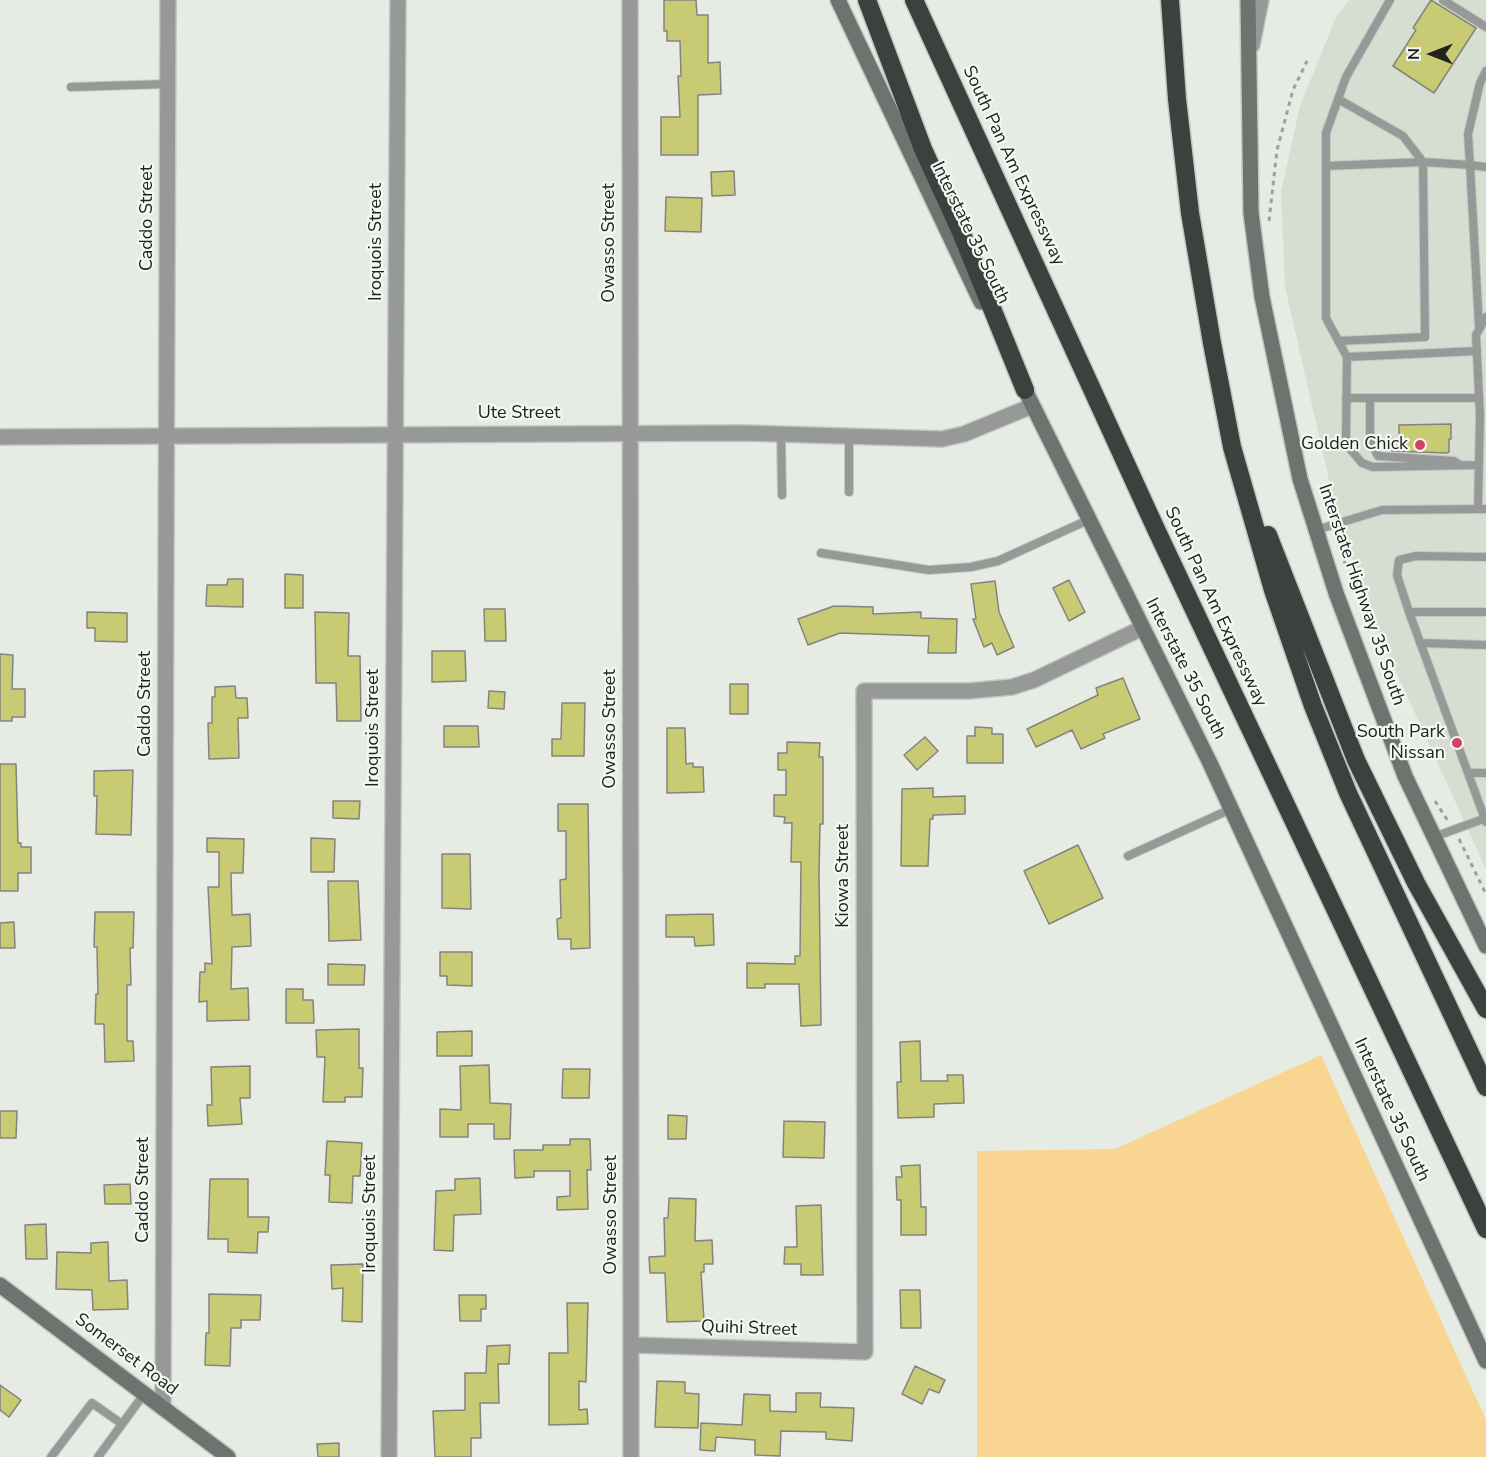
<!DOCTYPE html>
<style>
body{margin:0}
#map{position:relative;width:1486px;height:1457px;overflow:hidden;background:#e6ebe4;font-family:"Nunito Sans",sans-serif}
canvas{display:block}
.north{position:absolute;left:1402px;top:24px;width:60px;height:60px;-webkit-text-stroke:4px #f4f8f2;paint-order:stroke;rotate:270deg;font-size:16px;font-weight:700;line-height:24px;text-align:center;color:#212220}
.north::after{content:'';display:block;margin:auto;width:21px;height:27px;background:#212220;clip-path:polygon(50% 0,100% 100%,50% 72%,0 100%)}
</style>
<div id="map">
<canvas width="1486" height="1457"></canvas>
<div class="north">N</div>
</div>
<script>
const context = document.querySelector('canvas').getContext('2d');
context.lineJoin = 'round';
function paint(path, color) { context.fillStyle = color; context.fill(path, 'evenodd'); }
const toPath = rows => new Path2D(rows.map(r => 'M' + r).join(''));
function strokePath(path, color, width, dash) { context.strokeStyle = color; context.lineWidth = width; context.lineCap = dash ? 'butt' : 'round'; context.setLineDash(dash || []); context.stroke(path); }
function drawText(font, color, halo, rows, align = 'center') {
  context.font = font + ' "Nunito Sans",sans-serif'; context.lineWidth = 4.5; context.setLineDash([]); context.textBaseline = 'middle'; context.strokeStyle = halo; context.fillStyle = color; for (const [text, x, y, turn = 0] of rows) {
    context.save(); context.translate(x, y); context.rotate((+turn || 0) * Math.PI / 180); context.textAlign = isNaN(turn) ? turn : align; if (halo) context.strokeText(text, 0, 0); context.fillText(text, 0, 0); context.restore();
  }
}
paint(toPath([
 [1349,0,1486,0,1486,869,1371,617,1335,506,1285,287,1281,192,1300,106,1336,17]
]), '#d6ded1');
paint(toPath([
 [1321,1055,1486,1420,1486,1457,977,1457,977,1151,1115,1149]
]), '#f8d691');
const building = toPath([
 [664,0,696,0,697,15,708,15,708,63,720,62,721,94,698,95,698,155,661,155,661,117,680,117,678,76,681,76,680,41,667,41,667,31,664,31,664,0],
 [1431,0,1476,28,1434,93,1393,66,1416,30,1413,28,1431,0],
 [734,171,735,195,712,196,711,172,734,171],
 [666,197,702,198,701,232,665,231,666,197],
 [1451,424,1451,439,1449,439,1449,452,1447,453,1392,451,1392,439,1399,439,1399,425,1451,424],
 [285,574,303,575,303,608,285,608,285,574],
 [228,579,243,579,243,607,206,606,207,585,227,585,228,579],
 [1069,580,1085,612,1069,621,1053,588,1069,580],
 [995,581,999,612,1014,647,997,655,992,643,984,647,973,619,976,619,971,584,995,581],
 [834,606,873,607,873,614,921,612,921,618,957,619,956,653,928,653,929,636,840,633,808,645,798,619,834,606],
 [484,609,505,609,506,641,485,641,484,609],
 [87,612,127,613,127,642,95,641,95,628,87,628,87,612],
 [315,612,349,613,348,656,360,656,361,721,337,721,336,683,316,683,315,612],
 [432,651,465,651,466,681,432,682,432,651],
 [0,654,13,655,12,689,25,689,25,717,12,717,12,721,0,721,0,654],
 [1123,678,1140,719,1103,734,1105,738,1081,749,1072,730,1036,747,1027,729,1098,695,1096,688,1123,678],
 [730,684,748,684,748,714,730,714,730,684],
 [235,686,236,698,247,698,248,718,238,718,239,758,209,759,208,723,212,723,212,697,215,697,215,687,235,686],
 [489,691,505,692,504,709,488,708,489,691],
 [562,703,585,703,584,756,552,756,552,739,561,739,562,703],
 [444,726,478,726,479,747,444,747,444,726],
 [975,727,992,728,992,734,1003,734,1003,763,967,763,967,736,975,736,975,727],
 [667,728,685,728,686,764,693,763,693,767,703,767,704,792,667,793,667,728],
 [925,737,938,751,917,770,904,755,925,737],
 [787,742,820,743,819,757,823,757,823,824,820,824,819,873,821,1025,801,1026,799,984,765,984,765,988,747,988,747,963,795,964,795,956,800,956,801,862,791,862,792,823,784,823,785,817,774,816,774,795,786,795,786,770,778,770,778,753,787,753,787,742],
 [0,764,16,764,18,843,21,843,21,847,31,847,31,873,18,873,18,891,0,891,0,764],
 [133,770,131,835,96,834,97,796,94,796,94,771,133,770],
 [933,788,933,797,965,796,965,814,933,815,933,819,930,819,928,866,901,866,902,789,933,788],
 [333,801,360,801,359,819,333,818,333,801],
 [558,804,588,804,590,948,571,949,571,939,558,939,557,919,561,918,560,880,566,879,566,831,558,831,558,804],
 [207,838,244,839,243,873,231,873,232,915,250,914,251,946,232,947,231,989,248,988,249,1020,207,1021,207,1001,199,1002,200,972,205,972,205,963,212,964,208,887,219,887,219,852,207,852,207,838],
 [311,838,335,839,334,872,311,872,311,838],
 [1078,845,1103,898,1049,924,1024,871,1078,845],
 [442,854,470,854,471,909,442,908,442,854],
 [328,881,358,881,361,940,329,941,328,881],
 [95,912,134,912,133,948,130,948,131,985,127,985,127,1041,133,1041,134,1061,105,1062,104,1024,95,1024,96,994,98,994,97,947,94,947,95,912],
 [713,914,714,945,695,946,694,937,666,937,666,915,713,914],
 [14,922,15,948,0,948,0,923,14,922],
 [440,952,472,952,472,986,447,985,447,976,440,976,440,952],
 [328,964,365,965,364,985,328,985,328,964],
 [286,989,303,989,303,1000,313,1000,314,1023,286,1023,286,989],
 [359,1029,359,1068,363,1068,362,1097,345,1097,345,1102,323,1102,325,1057,317,1057,316,1030,359,1029],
 [472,1031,472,1056,437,1056,437,1032,472,1031],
 [920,1041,921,1081,948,1081,947,1075,963,1075,964,1103,934,1104,934,1117,898,1118,897,1082,901,1082,900,1042,920,1041],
 [489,1065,490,1103,511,1104,510,1139,494,1139,494,1124,468,1124,468,1137,440,1137,440,1109,461,1110,460,1066,489,1065],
 [250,1066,250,1098,240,1098,242,1124,208,1126,207,1105,212,1105,211,1067,250,1066],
 [563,1069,590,1069,589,1098,562,1098,563,1069],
 [0,1111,17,1111,16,1138,0,1138,0,1111],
 [668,1115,687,1116,686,1139,668,1139,668,1115],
 [784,1121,825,1122,824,1158,783,1157,784,1121],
 [570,1139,590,1139,591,1170,587,1170,588,1209,557,1210,557,1197,570,1196,570,1171,534,1171,534,1177,515,1178,514,1150,543,1150,543,1145,570,1145,570,1139],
 [327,1141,362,1143,360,1176,353,1176,352,1203,329,1202,330,1175,325,1175,327,1141],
 [920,1165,921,1207,926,1207,926,1235,901,1235,901,1200,897,1200,896,1177,902,1177,901,1166,920,1165],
 [480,1178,481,1214,454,1215,453,1251,434,1250,436,1191,455,1190,455,1179,480,1178],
 [210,1179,248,1179,248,1217,269,1217,268,1232,258,1232,257,1253,228,1252,228,1239,208,1239,210,1179],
 [130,1184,131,1204,105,1204,104,1185,130,1184],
 [669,1198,696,1199,695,1241,712,1240,713,1264,704,1264,704,1272,701,1272,704,1321,667,1322,665,1273,650,1273,649,1257,665,1256,664,1218,668,1218,669,1198],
 [821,1205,823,1275,801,1275,801,1264,784,1264,785,1247,797,1247,796,1206,821,1205],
 [46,1224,47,1259,26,1259,25,1225,46,1224],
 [108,1242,109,1281,127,1280,128,1309,93,1310,92,1290,56,1289,57,1252,91,1253,91,1243,108,1242],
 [363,1264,362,1322,342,1321,343,1288,332,1289,331,1265,363,1264],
 [900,1290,920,1290,921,1328,901,1328,900,1290],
 [209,1294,261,1295,260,1320,241,1320,241,1328,231,1328,230,1366,205,1365,206,1333,209,1333,209,1294],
 [459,1295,486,1295,486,1309,481,1309,481,1321,460,1321,459,1295],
 [567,1303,588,1303,586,1382,579,1381,579,1410,587,1409,588,1424,549,1425,549,1353,568,1353,567,1303],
 [510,1345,509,1364,498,1364,499,1403,480,1403,481,1438,471,1438,471,1457,435,1457,433,1411,465,1410,465,1373,486,1373,487,1346,510,1345],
 [915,1366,945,1380,939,1393,929,1389,922,1404,902,1394,915,1366],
 [657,1381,685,1382,685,1393,699,1394,698,1428,655,1427,657,1381],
 [0,1385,21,1400,9,1417,0,1410,0,1385],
 [796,1393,821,1393,820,1407,854,1408,852,1441,826,1439,826,1432,781,1431,780,1456,755,1455,755,1440,716,1437,715,1451,700,1450,701,1423,742,1425,744,1394,770,1395,770,1411,796,1412,796,1393],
 [339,1443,339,1457,318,1457,317,1444,339,1443]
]);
paint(building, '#c9cb74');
strokePath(building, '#84847e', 1.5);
const service = toPath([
 [1443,0,1486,27],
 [1486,71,1480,83,1468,134,1470,165,1486,167],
 [71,87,168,84],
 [1338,99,1403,136,1423,162,1470,165,1479,327],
 [1326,166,1423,162,1425,337,1338,341],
 [1477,351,1347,357,1346,437,1351,450,1362,463,1373,467,1477,465],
 [1347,357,1326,318,1326,133,1346,77,1390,0],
 [1346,398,1479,398],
 [1370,398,1370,441,1378,456,1454,461,1460,465],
 [781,434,782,495],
 [849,435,849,492],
 [1478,509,1480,415,1476,335,1486,317],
 [1316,530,1382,510,1486,509],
 [821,553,929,570,971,567,998,561,1088,520],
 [1409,612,1397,575,1399,560,1416,556,1486,557],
 [1486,612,1409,612,1486,822],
 [1420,643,1486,645],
 [1468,773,1486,773],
 [1434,837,1486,818],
 [1128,856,1231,809],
 [51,1457,92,1403,122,1424],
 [98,1457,144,1394]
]);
const minor = toPath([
 [630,0,631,1457],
 [0,437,744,433,942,439,964,434,1032,406],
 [632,1345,865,1352,864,691,969,691,1012,687,1034,680,1142,628],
 [163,1408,168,0],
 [389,1457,398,0]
]);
const tertiary = toPath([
 [1252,45,1261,0]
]);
const secondary = toPath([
 [838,0,981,302],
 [1248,0,1251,213,1262,297,1300,479,1336,593,1405,776,1486,946],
 [1020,380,1209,761,1486,1361],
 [0,1285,228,1457]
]);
const motorway = toPath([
 [867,0,923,149,961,232,1025,390],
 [914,0,1155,527,1486,1229],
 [1170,0,1177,99,1190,213,1212,343,1232,447,1273,590,1313,706,1348,793,1486,1087],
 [1268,535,1356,760,1416,883,1486,1009]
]);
strokePath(service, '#c3c7c1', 10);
strokePath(minor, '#c3c7c1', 18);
strokePath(tertiary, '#c3c7c1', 18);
strokePath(secondary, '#c3c7c1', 18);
strokePath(motorway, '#c3c7c1', 21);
strokePath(toPath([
 [1269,221,1277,150,1293,90,1307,61],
 [1336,535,1346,566],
 [1435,801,1448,821],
 [1459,839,1486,894]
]), '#9da09b', 3, [4.5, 4.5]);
strokePath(service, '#969997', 8);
strokePath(minor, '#969997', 15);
strokePath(tertiary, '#969997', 15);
strokePath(secondary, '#6e7370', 15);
strokePath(motorway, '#3b413e', 18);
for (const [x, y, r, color] of [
 [1420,445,6,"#d14268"],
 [1457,743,6,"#d14268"]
]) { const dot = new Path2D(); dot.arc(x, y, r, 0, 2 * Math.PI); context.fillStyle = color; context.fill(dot); strokePath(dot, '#f4f8f2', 2); }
drawText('18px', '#212220', '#f4f8f2', [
 ["South Pan Am Expressway",1013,166,65],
 ["Caddo Street",148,218,-90],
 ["Interstate 35 South",970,233,64],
 ["Iroquois Street",377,242,-90],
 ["Owasso Street",610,243,-90],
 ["Ute Street",519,414],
 ["Interstate Highway 35 South",1361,595,71],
 ["South Pan Am Expressway",1215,607,65],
 ["Interstate 35 South",1185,669,63],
 ["Caddo Street",146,704,-90],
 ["Iroquois Street",374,728,-90],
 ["Owasso Street",611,729,-90],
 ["Kiowa Street",844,876,-90],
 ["Interstate 35 South",1391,1110,65],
 ["Caddo Street",144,1190,-90],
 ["Iroquois Street",371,1214,-90],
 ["Owasso Street",612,1215,-90],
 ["Quihi Street",749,1329,2],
 ["Somerset Road",126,1355,37]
]);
drawText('18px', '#212220', '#f4f8f2', [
 ["Golden Chick",1408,445],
 ["South Park",1445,733],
 ["Nissan",1445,754]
], 'right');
</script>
